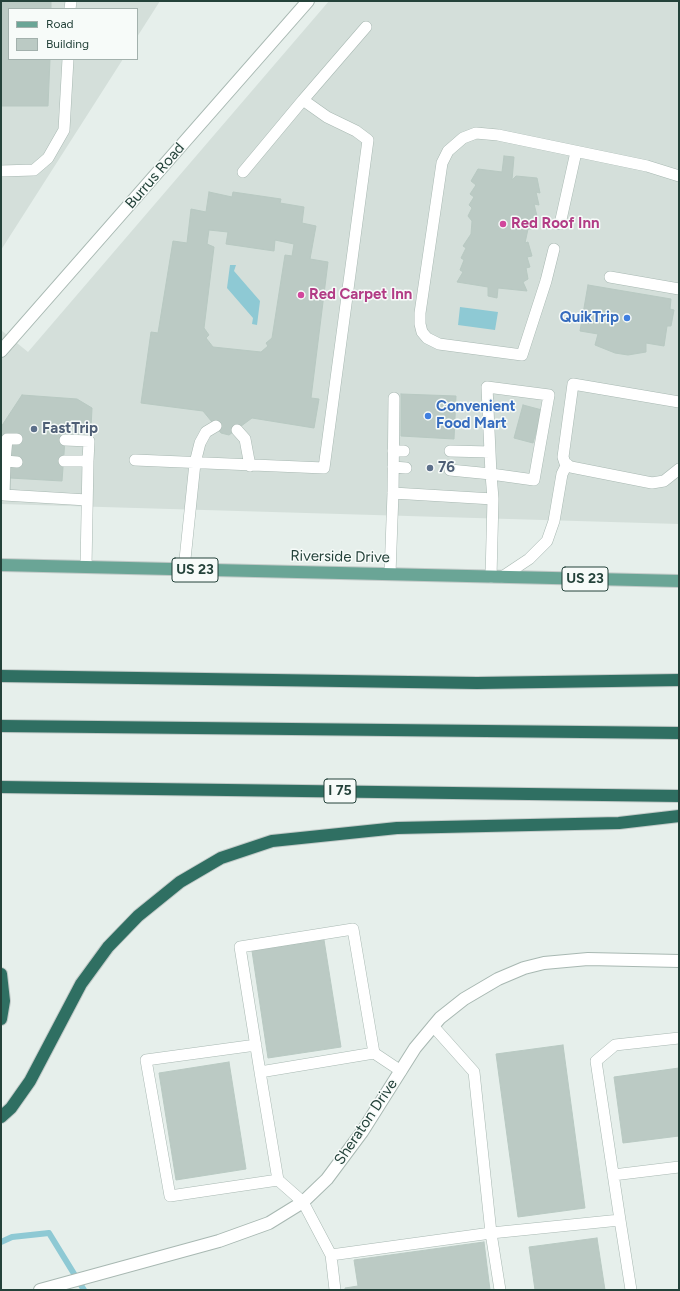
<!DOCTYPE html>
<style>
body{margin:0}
#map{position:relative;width:680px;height:1291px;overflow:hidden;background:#e6efeb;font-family:Figtree,sans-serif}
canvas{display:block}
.frame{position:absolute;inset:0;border:2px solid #24423a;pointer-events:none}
.legend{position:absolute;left:8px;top:8px;width:130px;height:52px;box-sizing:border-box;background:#f7fbf9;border:1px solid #a3b1ad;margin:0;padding:5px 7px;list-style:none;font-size:12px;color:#24423a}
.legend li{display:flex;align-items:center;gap:8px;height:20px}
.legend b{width:20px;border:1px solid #a3b1ad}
</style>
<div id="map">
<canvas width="680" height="1291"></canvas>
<div class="frame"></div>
<ul class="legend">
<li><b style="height:5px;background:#6aa596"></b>Road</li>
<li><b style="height:11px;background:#bbcac4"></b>Building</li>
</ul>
</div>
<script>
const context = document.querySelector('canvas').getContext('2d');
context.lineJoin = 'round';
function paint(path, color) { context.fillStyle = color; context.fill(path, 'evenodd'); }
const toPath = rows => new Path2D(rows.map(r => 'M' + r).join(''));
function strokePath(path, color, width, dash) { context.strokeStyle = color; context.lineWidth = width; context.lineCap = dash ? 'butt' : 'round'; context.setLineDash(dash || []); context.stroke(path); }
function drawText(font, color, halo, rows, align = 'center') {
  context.font = font + ' Figtree,sans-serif'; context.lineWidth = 3; context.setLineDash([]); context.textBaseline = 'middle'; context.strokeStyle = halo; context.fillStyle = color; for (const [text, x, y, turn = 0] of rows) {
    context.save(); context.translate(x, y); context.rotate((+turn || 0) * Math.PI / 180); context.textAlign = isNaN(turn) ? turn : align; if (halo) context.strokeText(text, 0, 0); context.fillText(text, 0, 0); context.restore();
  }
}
paint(toPath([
 [1,1,160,1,137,37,137,9,9,9,9,59,123,59,1,250],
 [329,1,679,1,679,524,1,504,1,330,28,352]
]), '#d4dfda');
paint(toPath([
 [230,265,236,265,234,271,260,301,257,325,252,324,253,318,227,288],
 [460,307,498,312,495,330,458,325]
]), '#8ec9d4');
strokePath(toPath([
 [1,1242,12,1237,49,1233,84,1290]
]), '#8ec9d4', 6);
const building = toPath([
 [1,1,51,1,51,9,9,9,9,59,50,59,48,106,1,106,1,1],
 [504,156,514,157,512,180,516,176,537,178,540,193,536,192,539,205,534,204,537,216,533,216,536,228,528,229,525,243,528,242,532,256,527,257,530,267,526,268,528,279,523,282,527,291,498,288,497,298,488,296,488,287,457,282,463,272,460,270,464,260,461,258,466,248,463,246,471,234,472,221,468,216,472,208,469,205,474,197,470,194,476,185,471,181,478,169,502,172,504,156],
 [209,192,232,197,233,192,281,199,280,203,304,207,302,223,316,226,310,259,328,262,311,398,319,399,314,428,252,418,229,435,221,433,203,411,141,403,151,332,158,333,173,241,187,243,191,209,206,212,209,192],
 [209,230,228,232,226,244,274,251,275,240,294,244,292,256,285,255,272,338,266,343,268,346,261,352,213,347,206,338,209,335,204,328,214,247,207,244,209,230],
 [588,285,671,299,670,309,674,310,671,326,667,326,664,346,646,343,646,352,628,355,615,353,595,345,598,334,580,331,588,285],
 [401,394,456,396,454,439,401,436,401,394],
 [22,395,77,399,92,408,91,428,66,426,62,481,10,478,10,491,1,490,1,427,22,395],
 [523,405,542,410,533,443,514,438,523,405],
 [324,940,341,1047,268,1058,252,951,324,940],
 [563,1045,585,1208,518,1217,496,1054,563,1045],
 [229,1062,246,1169,176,1180,159,1073,229,1062],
 [679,1068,679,1136,623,1143,614,1077,679,1068],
 [597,1238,605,1290,535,1290,529,1247,597,1238],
 [484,1242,490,1290,345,1290,345,1288,358,1286,354,1260,484,1242]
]);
paint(building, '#bbcac4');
strokePath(building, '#b8c9c2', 1);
const lane = toPath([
 [70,9,71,1],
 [1,171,34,170,48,158,64,130,68,59],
 [243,172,303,100],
 [560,224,576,152],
 [554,249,546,281,522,355,439,344,427,338,422,332,420,324,420,313,442,163,448,151,463,138,476,133,498,135,647,166,679,176],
 [610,277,679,289],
 [679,402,573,384,563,457,565,463,571,467,652,483,664,481,679,469],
 [237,430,245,439,250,466],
 [65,440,89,441,88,461],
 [393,451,404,451],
 [450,451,490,452],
 [135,460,324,468,368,140,356,131,327,117,303,100,366,27],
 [5,461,7,439,17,439],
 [64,461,88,461,86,567],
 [17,462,5,461,4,495,87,500],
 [393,467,406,468],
 [450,470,491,474,534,480,549,395,487,387,491,474,493,499,491,577],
 [393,493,493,499],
 [184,569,195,463,200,443,206,432,216,426],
 [390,574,393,493,394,398],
 [502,577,529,559,547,541,554,521,562,474,567,464],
 [433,1026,474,1072,491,1233,500,1290],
 [256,1045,146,1060,170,1196,278,1180],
 [401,1071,374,1053,260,1072,278,1180,303,1202,331,1255,491,1233,620,1220,631,1290],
 [260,1072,240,947,353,929,374,1053],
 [613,1175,679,1167],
 [620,1220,596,1061,615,1045,679,1038],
 [331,1255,335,1290]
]);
const street = toPath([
 [1,351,308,1],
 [40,1290,219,1241,269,1223,303,1202,327,1179,362,1132,415,1048,440,1018,464,999,498,979,524,968,544,963,588,959,679,961]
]);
const primary = toPath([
 [1,565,679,581]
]);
const highway = toPath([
 [1,676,477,683,679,680],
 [1,726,679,733],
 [1,787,679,796],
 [1,974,4,1001,1,1019],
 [1,1117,11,1108,30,1081,81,984,108,947,138,916,180,882,221,858,272,841,397,828,619,823,679,816]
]);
strokePath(lane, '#a8b8b2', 12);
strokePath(street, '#a8b8b2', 14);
strokePath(primary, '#c2cac8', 14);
strokePath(highway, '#c2cac8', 14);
strokePath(lane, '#fff', 11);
strokePath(street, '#fff', 12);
strokePath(primary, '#6aa596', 12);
strokePath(highway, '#2f6f62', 12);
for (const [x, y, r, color] of [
 [503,224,4,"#d1479c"],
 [301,295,4,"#d1479c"],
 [627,318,4,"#3f7fe0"],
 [428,416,4,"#3f7fe0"],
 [34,429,4,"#5c6f8a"],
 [430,468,4,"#5c6f8a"]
]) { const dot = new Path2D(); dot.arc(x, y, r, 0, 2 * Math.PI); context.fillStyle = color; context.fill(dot); strokePath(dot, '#f7fbf9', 1.5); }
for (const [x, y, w] of [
 [195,570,46],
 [585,579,46],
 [340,791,32]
]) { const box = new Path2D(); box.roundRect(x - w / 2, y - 12, w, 24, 3); context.fillStyle = '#f7fbf9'; context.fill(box); strokePath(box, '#24423a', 1); }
drawText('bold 14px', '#24423a', null, [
 ["US 23",195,570],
 ["US 23",585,579],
 ["I 75",340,791]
]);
drawText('15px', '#24423a', '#f7fbf9', [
 ["Burrus Road",155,176,-49],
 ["Riverside Drive",340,557,1],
 ["Sheraton Drive",366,1122,-56]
]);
drawText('bold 15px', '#b23c85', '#f7fbf9', [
 ["Red Roof Inn",511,224],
 ["Red Carpet Inn",309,295]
], 'left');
drawText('bold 15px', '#366cbe', '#f7fbf9', [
 ["QuikTrip",619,318],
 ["Convenient",436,407,"left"],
 ["Food Mart",436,424,"left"]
], 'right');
drawText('bold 15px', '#4e5e75', '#f7fbf9', [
 ["FastTrip",42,429],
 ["76",438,468]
], 'left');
</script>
